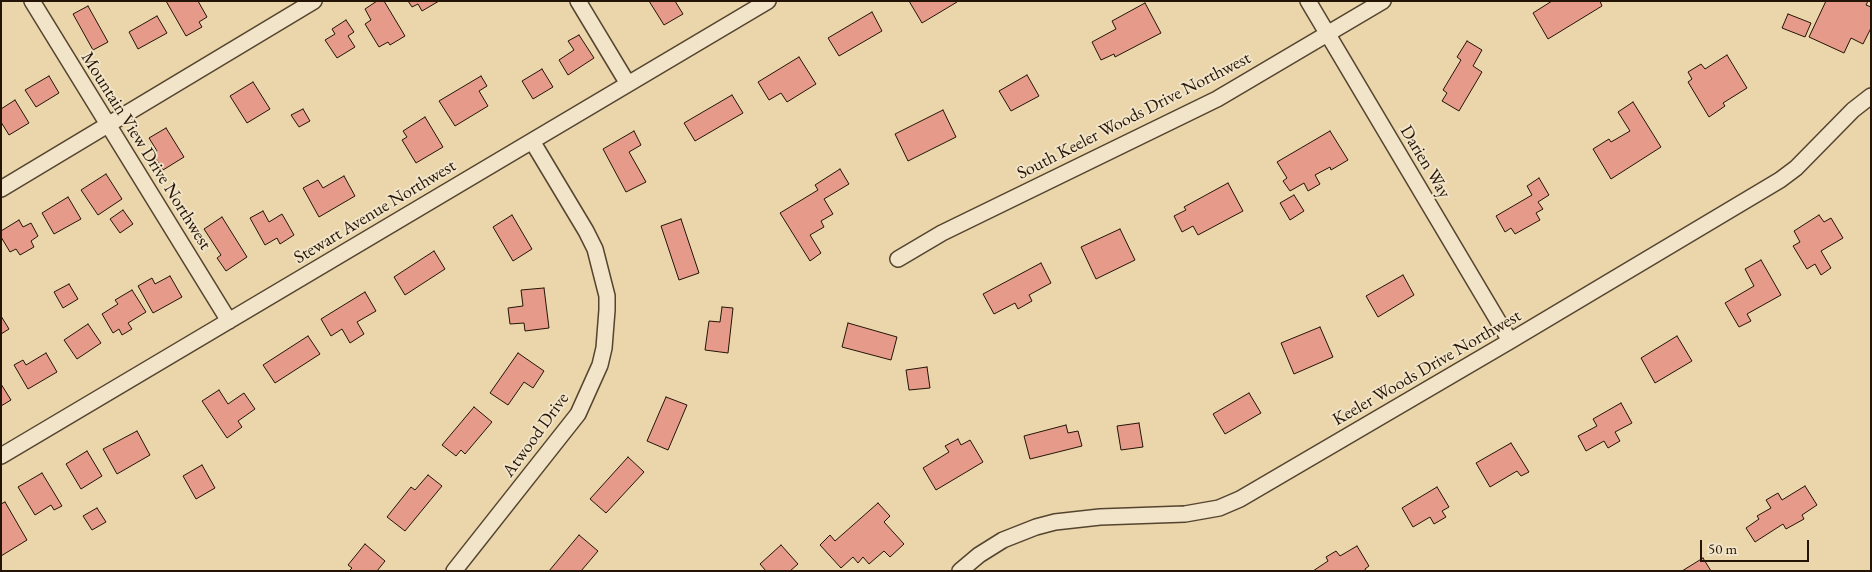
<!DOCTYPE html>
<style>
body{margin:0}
#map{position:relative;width:1872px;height:572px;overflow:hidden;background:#ead6aa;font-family:"EB Garamond",serif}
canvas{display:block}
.frame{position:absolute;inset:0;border:2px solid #231406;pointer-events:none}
.scale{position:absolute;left:1700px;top:540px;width:109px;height:22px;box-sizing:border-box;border:2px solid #231406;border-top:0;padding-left:6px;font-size:15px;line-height:18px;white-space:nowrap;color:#231406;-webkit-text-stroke:4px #f1e4c8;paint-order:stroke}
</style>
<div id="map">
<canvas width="1872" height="572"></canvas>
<div class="frame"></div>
<div class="scale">50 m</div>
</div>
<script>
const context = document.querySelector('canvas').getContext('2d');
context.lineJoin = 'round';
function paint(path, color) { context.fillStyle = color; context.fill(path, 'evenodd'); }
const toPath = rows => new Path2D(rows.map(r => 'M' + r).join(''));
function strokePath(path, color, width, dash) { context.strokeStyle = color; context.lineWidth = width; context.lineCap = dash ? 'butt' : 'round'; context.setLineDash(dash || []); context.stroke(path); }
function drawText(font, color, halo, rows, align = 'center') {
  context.font = font + ' "EB Garamond",serif'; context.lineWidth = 4; context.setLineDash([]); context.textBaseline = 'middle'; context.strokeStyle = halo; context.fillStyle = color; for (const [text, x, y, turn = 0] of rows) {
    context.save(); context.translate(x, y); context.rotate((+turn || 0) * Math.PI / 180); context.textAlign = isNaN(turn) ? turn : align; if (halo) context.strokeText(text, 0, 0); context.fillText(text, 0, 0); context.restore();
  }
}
const building = toPath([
 [166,1,198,1,207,17,199,22,202,27,186,36,166,1],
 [377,1,384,1,405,36,390,45,388,42,379,47,365,24,371,20,365,9,377,1],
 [408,1,439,1,422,11,418,4,412,7,408,1],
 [649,1,675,1,683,14,664,25,649,1],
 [909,1,956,1,957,2,922,23,909,1],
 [1552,1,1600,1,1602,6,1548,39,1533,13,1552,1],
 [1826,1,1868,1,1866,5,1871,7,1871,28,1863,44,1851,38,1844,53,1809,37,1826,1],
 [1145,3,1161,33,1115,57,1114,54,1101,60,1092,42,1116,29,1112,21,1145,3],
 [88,6,108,42,93,50,73,14,88,6],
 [872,12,882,31,839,56,828,38,872,12],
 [1788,14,1811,23,1805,37,1782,28,1788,14],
 [157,16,167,33,138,49,129,32,157,16],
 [346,20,354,32,348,36,355,47,337,58,325,40,335,34,332,29,346,20],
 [579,35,594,58,568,75,559,60,574,50,568,41,579,35],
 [1467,41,1482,50,1473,66,1482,72,1459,111,1442,101,1447,93,1443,90,1461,60,1457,57,1467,41],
 [1727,55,1747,88,1723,103,1725,106,1709,117,1688,82,1692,79,1688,72,1701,64,1705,69,1727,55],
 [799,57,816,84,787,102,781,93,769,100,758,82,799,57],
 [542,69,553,87,533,99,522,81,542,69],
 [1027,75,1039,96,1011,111,999,91,1027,75],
 [49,76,59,93,36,107,25,90,49,76],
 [481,76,487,86,479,91,488,106,455,126,439,101,481,76],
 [253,82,270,109,247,123,230,96,253,82],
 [732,95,743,113,695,141,684,123,732,95],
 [15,100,29,123,9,135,1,122,1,109,15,100],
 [1633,102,1661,147,1611,179,1593,149,1609,139,1611,142,1630,131,1618,112,1633,102],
 [303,109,310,121,299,127,291,115,303,109],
 [943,110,956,137,908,161,895,134,943,110],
 [425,117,443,147,416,163,402,140,407,137,403,131,425,117],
 [166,128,184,157,163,170,153,154,157,151,149,138,166,128],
 [634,131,641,145,629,152,646,182,626,192,603,149,634,131],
 [1330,131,1348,160,1331,170,1330,167,1315,175,1320,184,1308,191,1304,183,1290,191,1283,181,1287,178,1277,162,1330,131],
 [840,169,849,184,824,199,833,214,821,221,824,227,810,235,821,253,810,261,780,213,818,190,815,185,840,169],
 [106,174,122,199,98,215,81,190,106,174],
 [344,176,355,196,319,217,303,188,318,180,323,188,344,176],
 [1539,178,1549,195,1538,202,1543,209,1536,213,1540,220,1515,234,1511,228,1505,232,1496,216,1532,195,1527,186,1539,178],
 [1228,183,1243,211,1198,235,1193,226,1182,232,1174,216,1186,210,1184,207,1228,183],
 [1294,195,1304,211,1290,220,1280,203,1294,195],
 [68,197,81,219,54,234,42,213,68,197],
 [123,210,133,224,120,233,110,219,123,210],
 [263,211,269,222,282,214,294,235,280,244,277,238,265,245,250,218,263,211],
 [512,215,532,249,513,261,493,227,512,215],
 [1819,215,1824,222,1831,218,1843,238,1821,251,1831,268,1821,275,1815,264,1807,269,1793,246,1800,242,1794,231,1819,215],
 [222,217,247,257,226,271,217,258,221,255,204,229,222,217],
 [681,219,699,273,679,280,661,226,681,219],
 [19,220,23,227,31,223,38,236,31,241,34,247,20,255,16,249,10,252,1,237,1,231,19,220],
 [1120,229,1135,260,1096,279,1081,247,1120,229],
 [434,251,445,269,405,295,394,277,434,251],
 [1761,260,1781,295,1747,314,1751,321,1739,327,1725,303,1754,286,1745,269,1761,260],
 [1041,263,1051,283,1029,295,1032,301,1018,309,1015,303,994,314,983,294,1041,263],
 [1403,275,1414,295,1378,317,1366,296,1403,275],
 [170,276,182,297,153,313,138,286,152,278,155,284,170,276],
 [69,284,78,299,63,308,54,292,69,284],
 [544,288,549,328,525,331,524,323,510,324,508,308,523,306,521,290,544,288],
 [132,290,146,312,128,323,132,329,122,335,119,329,113,333,102,314,118,304,115,300,132,290],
 [365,292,376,311,357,322,364,334,350,343,342,329,331,336,321,319,365,292],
 [722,307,733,308,728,353,705,350,709,321,720,322,722,307],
 [1,316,9,329,1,334,1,316],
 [848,323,897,337,891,360,842,347,848,323],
 [88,324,101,343,77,359,64,340,88,324],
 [1320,327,1333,357,1294,374,1281,343,1320,327],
 [308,336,320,354,275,383,263,365,308,336],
 [1677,336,1692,361,1655,383,1641,358,1677,336],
 [46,353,57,372,28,389,14,365,23,360,26,365,46,353],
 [518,353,544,371,533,388,524,382,508,405,490,393,518,353],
 [927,367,930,388,909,390,906,370,927,367],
 [1,384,11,400,1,406,1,384],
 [219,390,228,404,244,393,255,409,238,421,242,427,227,438,202,401,219,390],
 [1249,393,1261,413,1225,434,1213,414,1249,393],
 [666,397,687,405,668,450,647,441,666,397],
 [1621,403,1632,423,1615,432,1620,441,1608,448,1604,441,1586,451,1578,436,1597,426,1593,419,1621,403],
 [474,407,492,422,465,454,461,450,456,456,442,445,474,407],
 [1139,423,1143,447,1121,450,1117,426,1139,423],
 [1066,425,1068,433,1078,431,1082,446,1030,459,1024,436,1066,425],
 [137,431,150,455,117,474,103,449,137,431],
 [958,439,961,445,970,440,983,462,936,490,923,468,949,452,945,446,958,439],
 [1511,443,1529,472,1521,476,1517,471,1490,487,1476,463,1511,443],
 [87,451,102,476,81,489,66,464,87,451],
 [628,457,644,472,606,513,590,499,628,457],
 [202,465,215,488,196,499,183,476,202,465],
 [42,473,62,506,54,510,51,505,35,515,18,487,42,473],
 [428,475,442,486,405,531,387,517,411,487,415,490,428,475],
 [1805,486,1817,505,1802,515,1804,519,1786,529,1783,524,1755,542,1746,528,1759,519,1757,516,1771,508,1766,500,1778,493,1782,500,1805,486],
 [1437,487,1449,507,1442,511,1446,517,1434,524,1430,517,1413,527,1402,508,1437,487],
 [5,502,27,540,1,556,1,504,5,502],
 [878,503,890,516,884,522,904,544,890,557,884,551,869,564,863,557,858,563,853,557,841,568,820,545,830,535,835,541,878,503],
 [97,508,106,522,92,530,83,516,97,508],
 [579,535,598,551,581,571,549,571,579,535],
 [365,544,385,561,377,571,349,571,352,568,348,565,365,544],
 [781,545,798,564,790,571,766,571,760,564,781,545],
 [1357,546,1369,566,1365,569,1366,571,1313,571,1328,561,1326,557,1336,551,1340,556,1357,546],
 [1703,558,1711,571,1682,571,1703,558]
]);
paint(building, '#e69b8a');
strokePath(building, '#231406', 1);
const minor = toPath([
 [32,1,229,321],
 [578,1,628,84],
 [1308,1,1510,341],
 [1,189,314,1],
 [898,259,942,233,1217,99,1383,1],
 [1,456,768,1],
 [454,571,578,414,600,365,604,348,607,310,607,296,595,249,586,231,532,141],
 [960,571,979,555,1003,540,1036,527,1055,522,1100,517,1185,514,1219,508,1240,499,1510,341,1780,180,1796,168,1853,110,1871,96]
]);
strokePath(minor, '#55442f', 18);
strokePath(minor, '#f1e4c8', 15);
drawText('18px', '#231406', '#f1e4c8', [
 ["South Keeler Woods Drive Northwest",1134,116,-27],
 ["Mountain View Drive Northwest",146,151,58],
 ["Darien Way",1425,162,59],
 ["Stewart Avenue Northwest",375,212,-31],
 ["Keeler Woods Drive Northwest",1427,368,-30],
 ["Atwood Drive",536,435,-54]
]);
</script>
